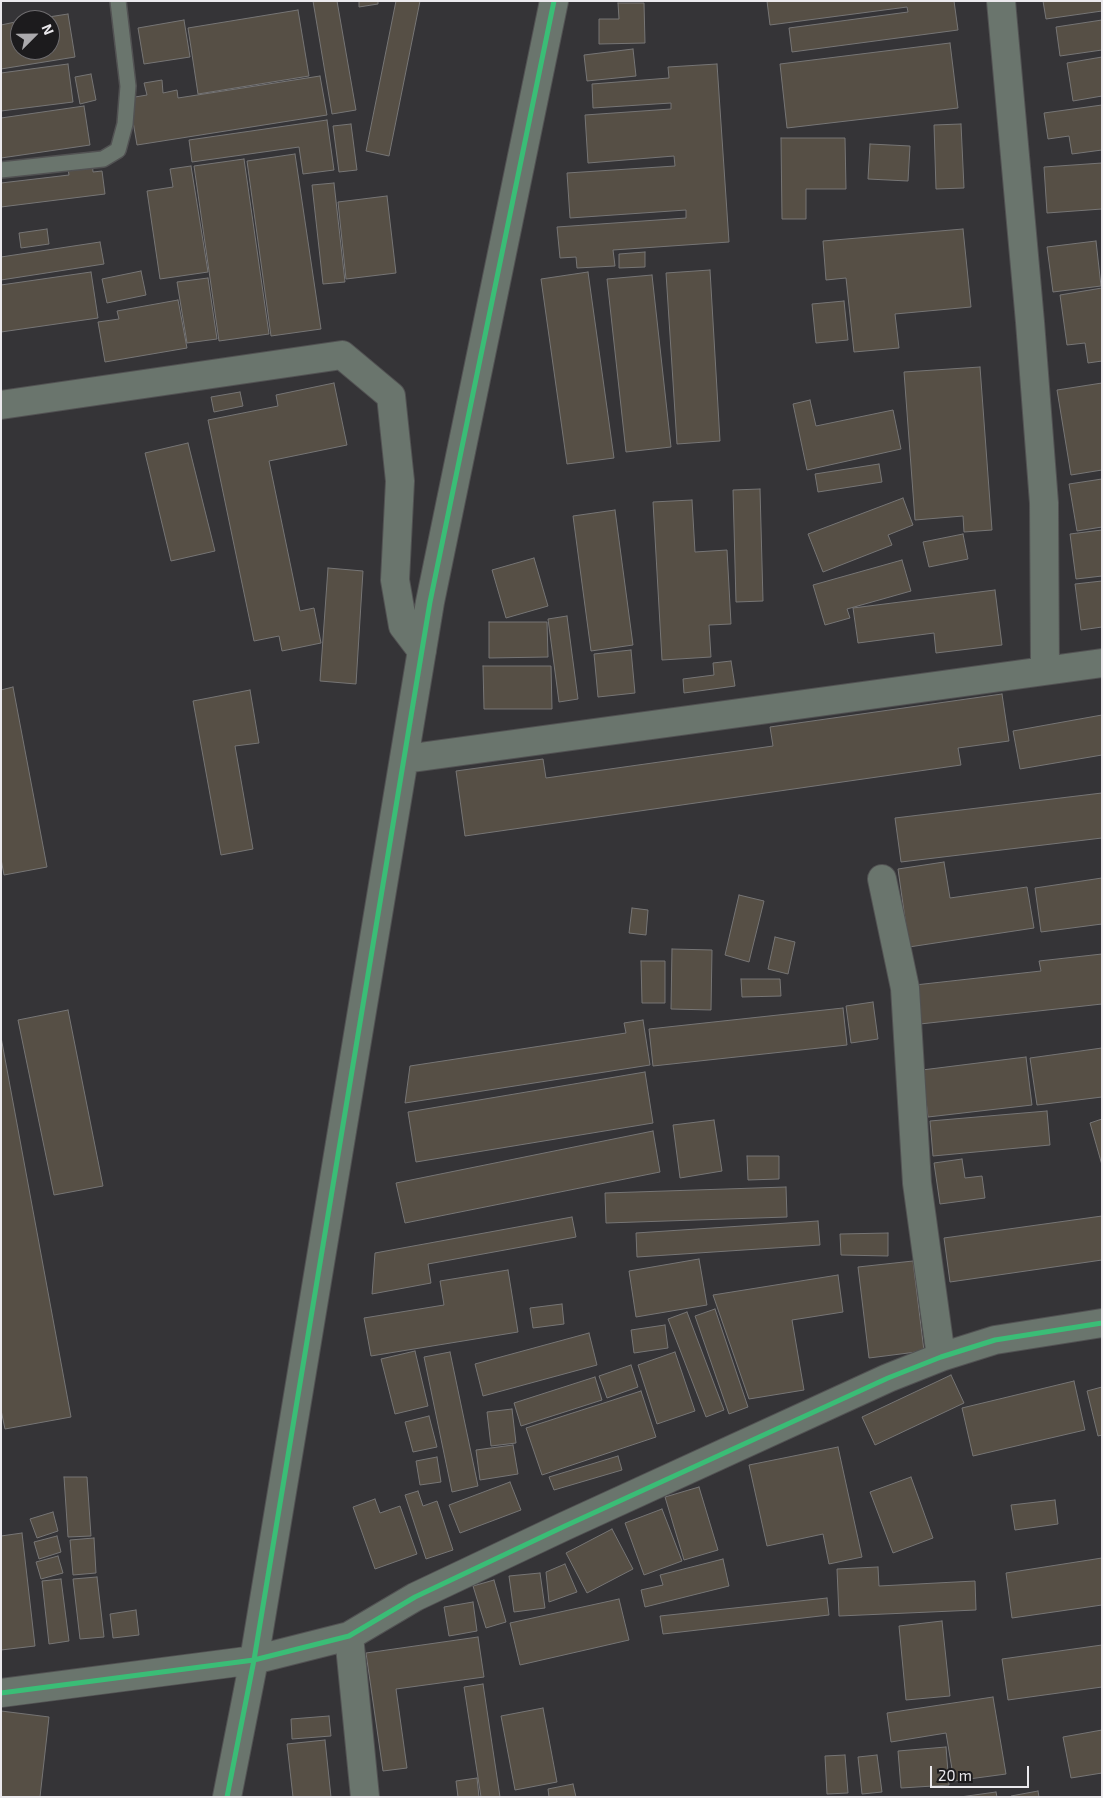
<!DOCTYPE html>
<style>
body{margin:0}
#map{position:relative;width:1103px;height:1798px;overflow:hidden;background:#353437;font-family:"Exo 2",sans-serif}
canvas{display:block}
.frame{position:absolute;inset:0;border:2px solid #ebe9ed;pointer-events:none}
.north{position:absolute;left:10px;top:10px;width:50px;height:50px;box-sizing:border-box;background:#1c1b1d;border:1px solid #6f6d70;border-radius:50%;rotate:67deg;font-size:14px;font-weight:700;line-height:20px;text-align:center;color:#ebe9ed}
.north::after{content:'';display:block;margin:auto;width:18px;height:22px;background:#abaaad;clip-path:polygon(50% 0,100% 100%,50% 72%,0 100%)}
.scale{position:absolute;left:930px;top:1766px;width:99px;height:22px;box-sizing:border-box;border:2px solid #ebe9ed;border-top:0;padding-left:6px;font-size:15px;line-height:18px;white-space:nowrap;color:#ebe9ed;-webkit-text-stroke:4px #1c1b1d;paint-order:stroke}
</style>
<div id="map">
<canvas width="1103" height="1798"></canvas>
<div class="frame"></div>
<div class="north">N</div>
<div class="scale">20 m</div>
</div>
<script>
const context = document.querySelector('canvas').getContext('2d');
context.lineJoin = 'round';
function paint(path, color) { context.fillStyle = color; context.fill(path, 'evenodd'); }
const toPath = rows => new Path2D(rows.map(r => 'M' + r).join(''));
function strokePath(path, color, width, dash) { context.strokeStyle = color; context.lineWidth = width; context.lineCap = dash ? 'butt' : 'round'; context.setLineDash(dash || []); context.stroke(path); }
const building = toPath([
 [313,1,337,1,356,110,332,114,313,1],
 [359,1,378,1,378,4,359,7,359,1],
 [396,1,420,1,389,156,366,151,396,1],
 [767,1,954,1,958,30,792,52,789,28,908,12,907,7,770,25,767,1],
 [1043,1,1102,1,1102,11,1046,19,1043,1],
 [618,3,644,3,645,43,599,44,599,19,619,19,618,3],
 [298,10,309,76,198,94,188,28,298,10],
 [68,14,75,57,1,69,1,25,20,21,20,50,50,50,50,20,29,20,68,14],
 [184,20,190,57,144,64,138,28,184,20],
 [1102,20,1102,50,1060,56,1056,27,1102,20],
 [950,43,958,108,787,128,780,64,950,43],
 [633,49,636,76,587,81,584,55,633,49],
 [1102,57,1102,96,1073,101,1067,63,1102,57],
 [68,64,73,102,1,111,1,73,68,64],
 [717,64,729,242,613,250,615,266,577,268,576,257,560,258,557,227,686,218,686,210,570,218,567,173,675,166,674,156,588,163,585,115,671,109,671,103,593,108,592,84,669,78,668,67,717,64],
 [91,74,96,100,80,104,75,77,91,74],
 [320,76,327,115,137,145,129,98,147,95,144,83,162,80,163,93,177,90,178,98,320,76],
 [1102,105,1102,150,1072,154,1069,136,1048,139,1044,113,1102,105],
 [84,106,90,145,1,158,1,118,84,106],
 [327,120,334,170,303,174,299,147,192,162,189,140,327,120],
 [351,124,357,170,339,172,333,126,351,124],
 [961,124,964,188,936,189,934,125,961,124],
 [781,138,845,138,846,189,806,189,806,219,782,219,781,138],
 [870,144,910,146,908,181,868,179,870,144],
 [295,154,321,329,271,336,247,161,295,154],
 [244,159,269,334,219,341,194,166,244,159],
 [92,161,93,172,102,171,105,194,1,207,1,183,69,175,67,163,92,161],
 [1102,163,1102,209,1047,213,1044,167,1102,163],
 [191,166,208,272,160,279,147,191,173,187,170,169,191,166],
 [334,183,345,282,323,284,312,185,334,183],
 [387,196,396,273,346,279,338,202,387,196],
 [47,229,49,244,21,248,19,233,47,229],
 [963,229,971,307,895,314,899,348,854,352,846,278,826,280,823,241,963,229],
 [1096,241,1101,286,1053,292,1047,247,1096,241],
 [100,242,104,264,1,280,1,257,100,242],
 [645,252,645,267,619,268,619,254,645,252],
 [710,270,720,441,677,444,666,273,710,270],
 [141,271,146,295,107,303,102,279,141,271],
 [91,272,98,318,1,332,1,285,91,272],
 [588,272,614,458,567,464,541,279,588,272],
 [652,275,671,447,626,452,607,279,652,275],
 [208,278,217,339,187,343,177,282,208,278],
 [1102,288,1102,361,1088,363,1085,343,1067,345,1060,295,1102,288],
 [178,300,187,348,105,362,98,322,119,319,117,311,178,300],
 [844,301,848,340,816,343,812,304,844,301],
 [980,367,992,530,964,532,963,516,915,520,904,372,980,367],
 [334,383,347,445,269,461,300,611,314,608,321,643,282,651,279,636,254,641,208,420,278,406,276,395,334,383],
 [1102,383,1102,470,1071,475,1057,390,1102,383],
 [240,392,243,406,214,412,211,397,240,392],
 [810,400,816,426,893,410,901,449,807,470,793,404,810,400],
 [188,443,215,551,171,561,145,453,188,443],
 [879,464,882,482,818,492,815,474,879,464],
 [1102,479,1102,527,1077,531,1069,484,1102,479],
 [760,489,763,601,736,602,733,490,760,489],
 [903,498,913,525,888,535,892,545,823,572,808,534,903,498],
 [692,500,695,552,727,550,731,624,709,625,711,657,662,660,653,502,692,500],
 [615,510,633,645,591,651,573,516,615,510],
 [1102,530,1102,576,1076,579,1070,534,1102,530],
 [963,534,968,559,929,567,923,542,963,534],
 [534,558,548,606,506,618,492,570,534,558],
 [902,560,911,591,847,609,850,618,825,625,813,585,902,560],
 [328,568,363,571,356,684,320,681,328,568],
 [1102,581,1102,627,1081,630,1075,584,1102,581],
 [995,590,1002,645,936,653,934,633,858,643,853,608,995,590],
 [567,616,578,699,559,702,548,619,567,616],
 [489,622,547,622,548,657,489,658,489,622],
 [631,650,635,693,598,697,594,654,631,650],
 [731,661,735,686,684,693,683,679,714,675,713,663,731,661],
 [483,666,551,666,552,709,484,709,483,666],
 [13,687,47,867,4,875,1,859,1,690,13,687],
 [250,690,259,743,235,746,253,849,221,855,193,701,250,690],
 [1002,694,1009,741,958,748,961,765,465,836,456,771,543,759,546,778,773,746,770,727,1002,694],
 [1102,715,1102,755,1020,769,1013,731,1102,715],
 [1102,793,1102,838,901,862,895,818,1102,793],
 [944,862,950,898,1027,887,1034,928,909,947,898,869,944,862],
 [1102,878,1102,924,1041,932,1035,888,1102,878],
 [739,895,764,901,749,962,725,955,739,895],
 [632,908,648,910,646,935,629,933,632,908],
 [775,937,795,942,788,974,768,969,775,937],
 [672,949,712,950,711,1010,671,1009,672,949],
 [1102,954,1102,1004,920,1024,915,985,1041,971,1039,961,1102,954],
 [641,961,665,961,665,1003,642,1003,641,961],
 [741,979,780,979,781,996,742,997,741,979],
 [873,1002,878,1039,851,1043,846,1006,873,1002],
 [843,1008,847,1045,653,1066,649,1029,843,1008],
 [68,1010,103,1186,54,1195,18,1020,68,1010],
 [643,1020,650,1065,405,1103,410,1066,626,1033,624,1023,643,1020],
 [1,1037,71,1417,5,1429,1,1410,1,1037],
 [1102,1048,1102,1097,1037,1105,1030,1058,1102,1048],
 [1026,1057,1032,1105,928,1117,922,1070,1026,1057],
 [645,1072,653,1123,416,1162,408,1112,645,1072],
 [1047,1111,1050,1145,933,1156,930,1121,1047,1111],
 [1102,1119,1102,1165,1090,1123,1102,1119],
 [714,1120,722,1171,680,1178,673,1125,714,1120],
 [653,1131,660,1172,405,1223,396,1183,653,1131],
 [747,1156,779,1156,779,1179,748,1180,747,1156],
 [962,1159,965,1178,982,1176,985,1198,940,1204,934,1163,962,1159],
 [786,1187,787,1217,606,1223,605,1193,786,1187],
 [1102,1216,1102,1260,950,1282,944,1238,1102,1216],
 [572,1217,576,1237,428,1264,431,1283,372,1294,375,1253,572,1217],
 [818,1221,820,1245,637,1257,636,1233,818,1221],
 [888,1233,888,1256,841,1255,840,1234,888,1233],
 [699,1259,707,1305,636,1317,629,1271,699,1259],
 [913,1261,924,1351,869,1358,858,1267,913,1261],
 [508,1270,518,1332,371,1356,364,1318,444,1305,440,1281,508,1270],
 [838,1275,843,1312,792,1320,804,1390,749,1399,713,1295,838,1275],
 [562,1304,564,1324,533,1328,530,1308,562,1304],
 [715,1309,748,1407,729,1414,695,1316,715,1309],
 [687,1312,724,1410,706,1417,668,1319,687,1312],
 [665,1325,668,1348,634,1353,631,1330,665,1325],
 [589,1333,597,1365,483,1396,475,1364,589,1333],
 [415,1351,428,1406,395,1414,381,1359,415,1351],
 [450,1352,478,1486,452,1492,424,1357,450,1352],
 [675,1352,695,1411,657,1424,638,1365,675,1352],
 [631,1365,638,1387,607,1398,599,1376,631,1365],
 [951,1375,964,1403,875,1445,862,1417,951,1375],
 [595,1377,602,1400,521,1426,514,1403,595,1377],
 [1074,1381,1085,1430,973,1456,962,1408,1074,1381],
 [1102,1387,1102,1435,1098,1436,1087,1391,1102,1387],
 [641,1391,656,1437,542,1475,526,1428,641,1391],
 [512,1409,516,1443,491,1446,487,1412,512,1409],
 [429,1416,437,1447,413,1452,405,1422,429,1416],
 [513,1445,518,1474,480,1480,476,1450,513,1445],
 [838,1447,862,1557,829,1564,823,1534,767,1546,749,1465,838,1447],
 [618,1456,622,1470,554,1490,549,1477,618,1456],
 [437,1457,441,1482,420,1485,416,1461,437,1457],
 [64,1477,87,1477,91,1536,68,1537,64,1477],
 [911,1477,933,1538,893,1553,870,1492,911,1477],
 [510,1482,521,1510,460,1533,449,1505,510,1482],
 [699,1487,718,1550,684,1560,665,1497,699,1487],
 [418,1491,423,1506,437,1501,453,1550,426,1559,405,1495,418,1491],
 [375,1499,380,1513,400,1506,417,1554,375,1569,353,1507,375,1499],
 [1055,1500,1058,1524,1015,1530,1011,1505,1055,1500],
 [662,1509,682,1561,644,1575,625,1523,662,1509],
 [53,1512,58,1531,37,1538,30,1519,53,1512],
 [612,1529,633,1569,587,1593,566,1553,612,1529],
 [22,1533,35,1646,1,1650,1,1536,22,1533],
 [57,1536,61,1552,39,1559,34,1542,57,1536],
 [94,1538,96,1573,73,1575,70,1540,94,1538],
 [58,1556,63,1573,41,1579,36,1562,58,1556],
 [1102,1558,1102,1605,1012,1618,1006,1573,1102,1558],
 [723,1559,729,1586,645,1607,641,1590,663,1585,660,1575,723,1559],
 [565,1564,577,1592,549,1602,546,1572,565,1564],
 [878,1567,879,1586,975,1581,976,1610,839,1616,837,1569,878,1567],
 [540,1573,545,1608,514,1612,509,1576,540,1573],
 [97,1577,104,1637,80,1639,73,1579,97,1577],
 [61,1579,69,1641,49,1644,42,1581,61,1579],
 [494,1580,506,1622,486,1628,473,1586,494,1580],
 [827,1598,829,1615,663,1634,660,1616,827,1598],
 [619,1599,629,1640,520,1665,510,1623,619,1599],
 [473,1602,477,1631,449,1636,444,1607,473,1602],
 [136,1610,139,1635,113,1638,110,1614,136,1610],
 [942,1621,950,1696,906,1700,899,1626,942,1621],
 [478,1637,484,1677,396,1689,407,1768,383,1771,366,1653,478,1637],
 [1102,1645,1102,1687,1008,1700,1002,1659,1102,1645],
 [483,1684,500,1797,481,1797,464,1687,483,1684],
 [993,1697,1006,1774,954,1781,946,1733,891,1742,887,1713,993,1697],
 [543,1708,557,1782,515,1790,501,1716,543,1708],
 [1,1711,49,1717,40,1797,1,1797,1,1711],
 [329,1716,331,1736,292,1739,291,1719,329,1716],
 [1102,1730,1102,1773,1071,1778,1063,1737,1102,1730],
 [325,1740,331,1797,293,1797,287,1744,325,1740],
 [946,1747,949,1785,901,1788,898,1751,946,1747],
 [845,1755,848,1793,827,1794,825,1756,845,1755],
 [877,1755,882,1792,862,1794,858,1757,877,1755],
 [477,1778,479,1797,458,1797,456,1781,477,1778],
 [573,1784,576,1797,549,1797,548,1789,573,1784],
 [1038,1791,1039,1797,1011,1797,1011,1796,1038,1791],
 [996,1792,997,1797,960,1797,996,1792]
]);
paint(building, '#564f45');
strokePath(building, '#767575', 1);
const service = toPath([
 [1,170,103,159,118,150,125,124,128,86,118,1]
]);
const minor = toPath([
 [1001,1,1030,322,1044,503,1045,670],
 [1,405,342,355,391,396,400,481,395,580,403,626,422,651],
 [405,759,1102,663],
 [882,879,905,988,917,1183,941,1357],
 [349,1636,365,1797],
 [1,1693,254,1660,349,1636,415,1597,565,1526,888,1378,941,1357,995,1340,1102,1323],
 [227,1797,254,1660,430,602,554,1]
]);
strokePath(service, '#525253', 18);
strokePath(minor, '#525253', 30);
strokePath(service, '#6a756d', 15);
strokePath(minor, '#6a756d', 28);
strokePath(toPath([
 [1,1693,254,1660,349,1636,415,1597,565,1526,888,1378,941,1357,995,1340,1102,1323],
 [227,1797,254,1660,430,602,554,1]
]), '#3abd76', 5);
</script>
